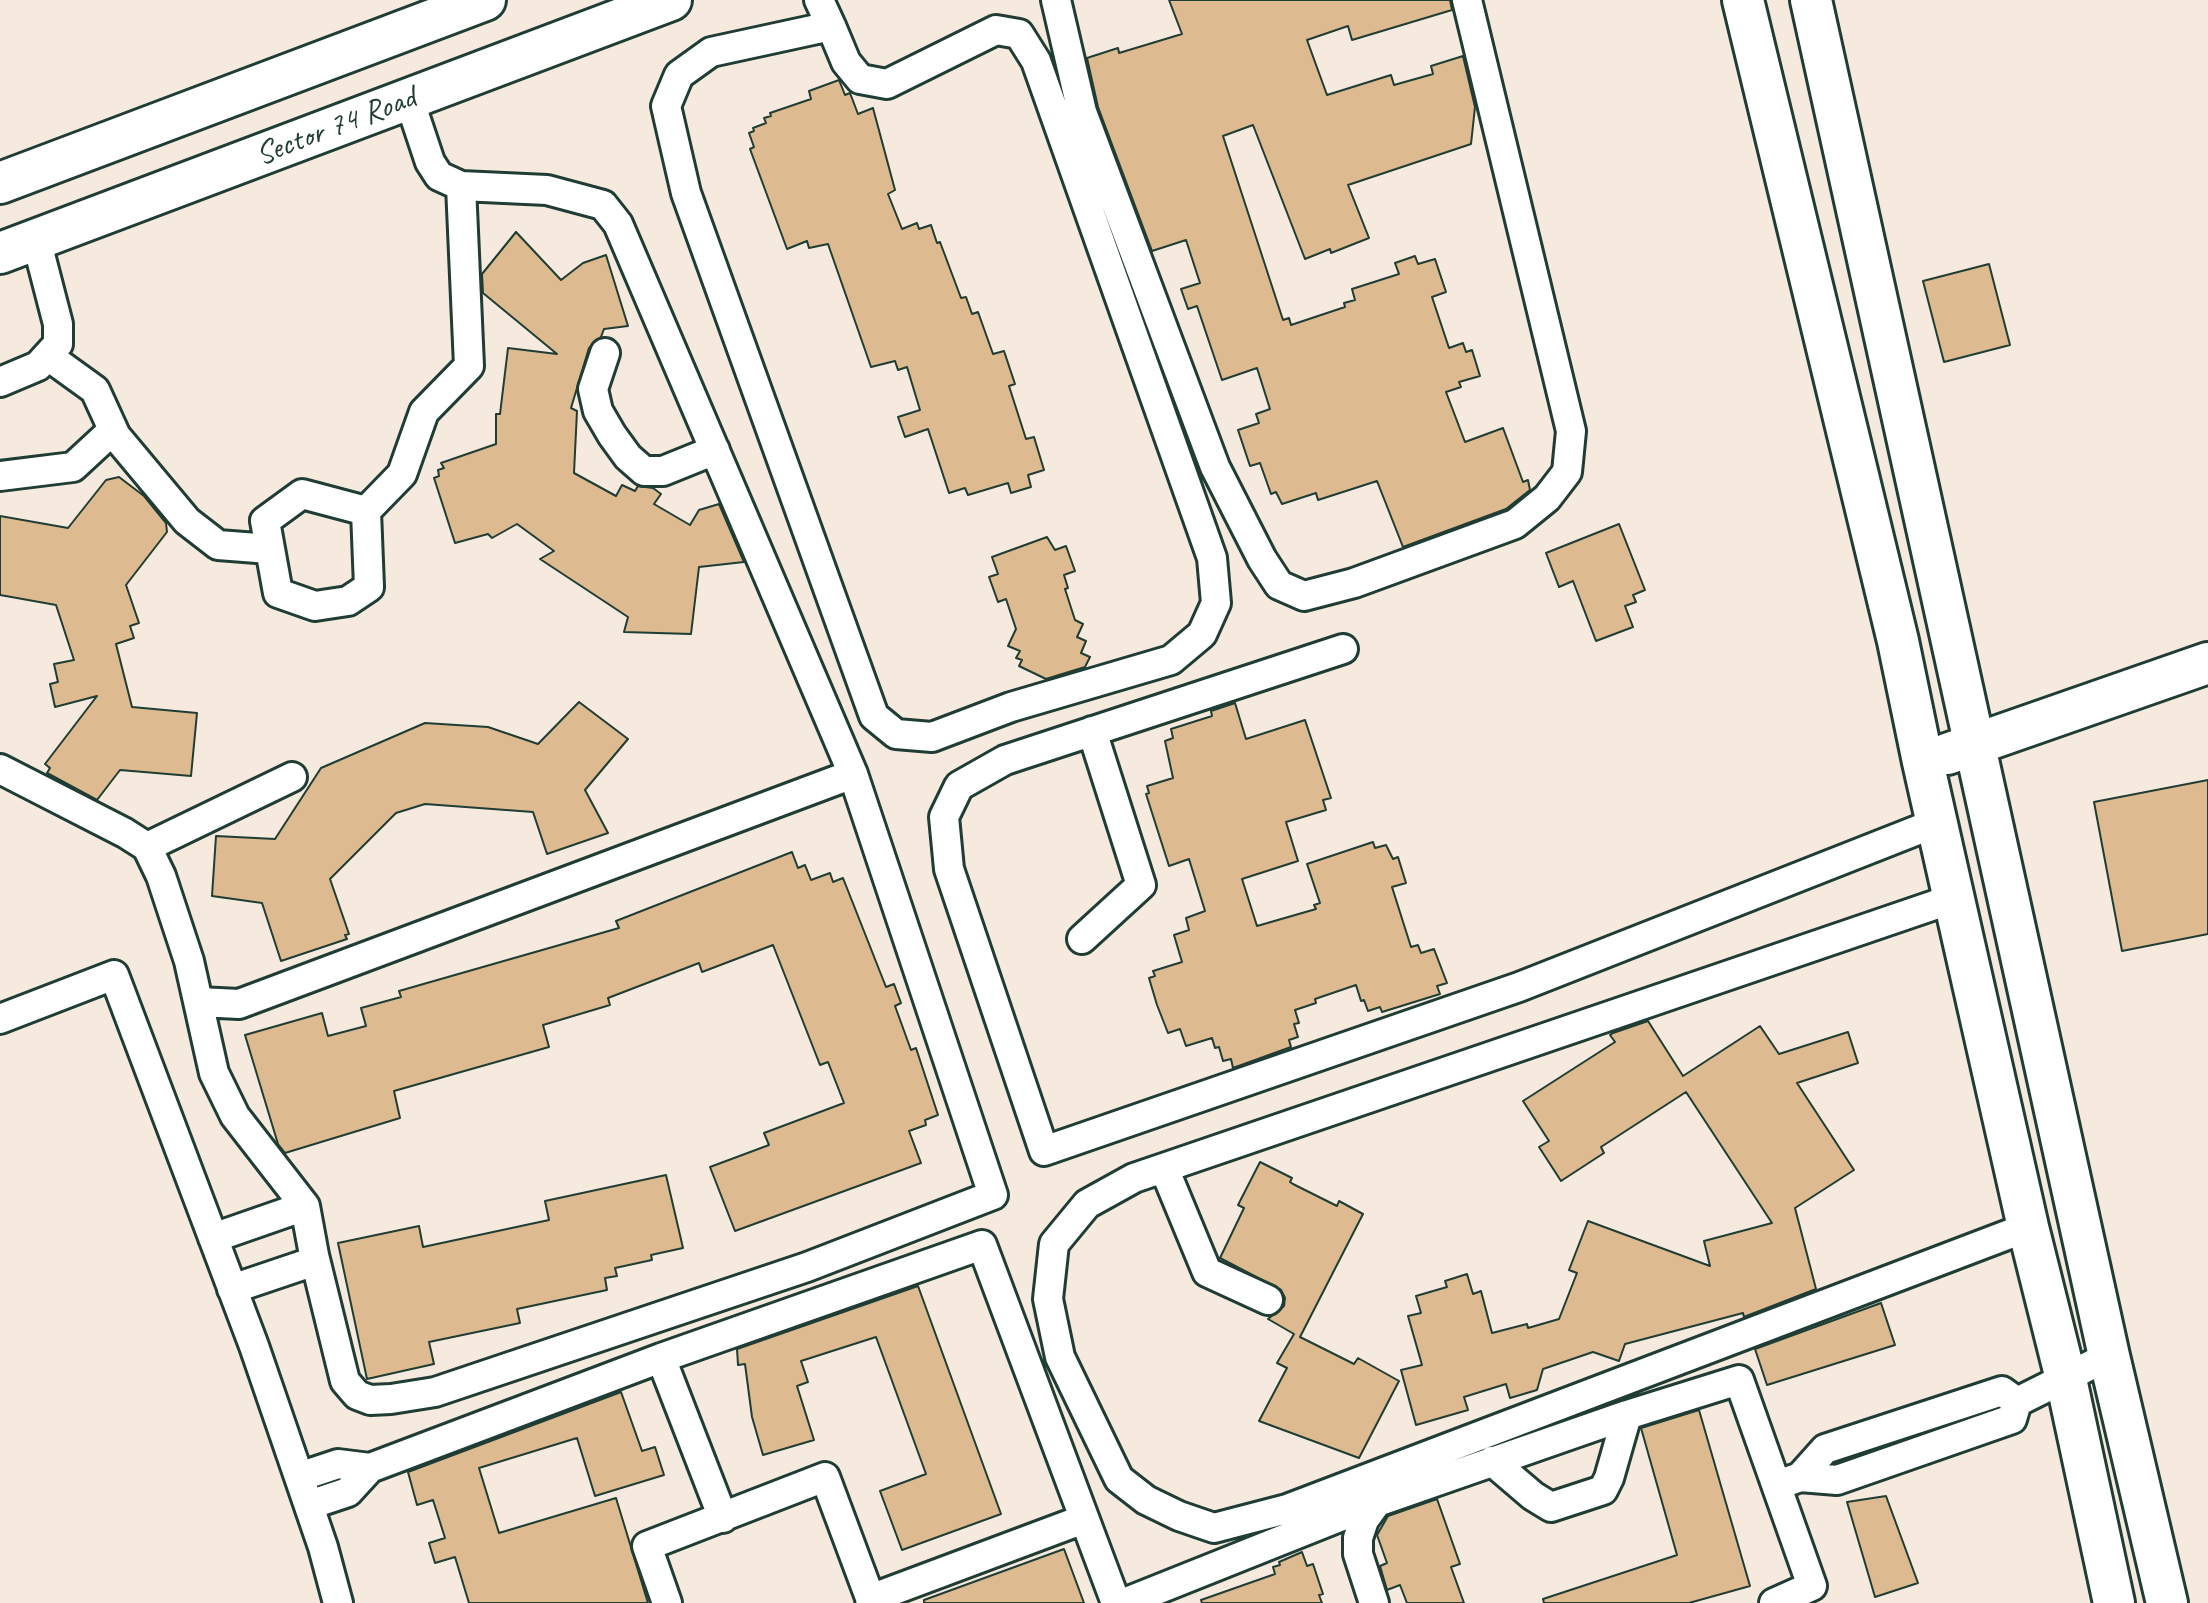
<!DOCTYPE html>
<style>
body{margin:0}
canvas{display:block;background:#f5eadd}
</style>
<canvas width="2208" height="1603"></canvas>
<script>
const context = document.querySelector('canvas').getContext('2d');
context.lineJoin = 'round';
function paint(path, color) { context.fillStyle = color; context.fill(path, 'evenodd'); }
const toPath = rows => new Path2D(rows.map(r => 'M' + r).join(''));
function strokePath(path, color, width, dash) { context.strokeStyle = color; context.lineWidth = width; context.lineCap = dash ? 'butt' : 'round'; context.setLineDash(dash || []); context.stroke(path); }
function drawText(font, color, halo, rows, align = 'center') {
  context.font = font + ' Caveat,sans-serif'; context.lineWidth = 6; context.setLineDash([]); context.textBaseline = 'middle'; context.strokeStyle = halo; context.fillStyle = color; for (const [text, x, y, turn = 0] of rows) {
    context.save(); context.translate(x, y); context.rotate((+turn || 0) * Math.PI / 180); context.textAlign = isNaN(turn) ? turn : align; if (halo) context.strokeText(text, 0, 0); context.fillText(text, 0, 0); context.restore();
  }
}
const building = toPath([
 [1169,0,1450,0,1452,10,1352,40,1348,26,1307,40,1327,95,1391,75,1394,85,1433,74,1431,66,1463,56,1475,107,1471,144,1348,185,1369,238,1331,253,1330,249,1305,259,1253,125,1223,136,1283,320,1289,318,1291,325,1345,307,1344,303,1355,300,1352,289,1399,274,1395,263,1415,256,1418,264,1435,259,1446,292,1432,297,1449,348,1463,343,1466,352,1472,350,1480,376,1459,382,1461,387,1446,392,1465,442,1503,428,1523,482,1528,480,1530,490,1506,509,1403,547,1377,481,1318,500,1316,493,1282,504,1276,492,1271,494,1260,463,1250,466,1238,430,1259,423,1256,414,1270,409,1257,368,1222,380,1197,306,1188,309,1181,289,1200,283,1186,240,1152,251,1098,107,1087,58,1118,48,1119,53,1182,34,1169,0],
 [839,80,845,95,850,93,858,114,873,108,895,190,888,194,902,229,917,223,919,229,931,225,937,243,940,242,961,298,966,297,972,314,978,312,993,354,1004,351,1015,384,1009,386,1026,439,1034,437,1044,470,1028,475,1031,487,1011,493,1008,483,968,495,965,488,949,493,928,429,905,437,898,417,920,410,907,367,898,370,895,361,871,367,828,244,809,248,807,241,787,249,750,149,754,147,749,133,754,131,753,128,766,123,764,118,771,116,770,113,811,99,809,91,839,80],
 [516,232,561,280,583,263,606,255,628,326,604,329,601,337,589,348,571,408,577,411,574,473,616,496,622,485,635,491,638,486,653,488,661,494,654,504,690,525,699,510,719,504,744,562,699,567,691,634,624,632,628,617,540,559,554,551,517,524,492,538,488,534,455,543,434,478,439,476,438,470,444,468,441,463,496,444,496,414,500,414,508,348,557,354,483,293,482,274,516,232],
 [1989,264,2010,345,1944,362,1923,281,1989,264],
 [119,477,144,496,166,523,167,532,126,585,139,623,130,626,134,638,116,644,132,707,197,713,191,776,120,770,97,800,47,773,50,768,45,764,97,696,55,707,50,684,58,682,54,664,74,660,56,605,0,595,0,516,68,528,106,480,119,477],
 [1619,524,1645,590,1633,595,1636,602,1625,606,1633,627,1596,641,1573,581,1559,587,1546,553,1619,524],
 [1047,537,1055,550,1066,546,1075,571,1064,575,1068,588,1065,589,1075,620,1083,624,1077,637,1086,641,1081,653,1090,657,1085,667,1046,679,1019,666,1022,660,1016,658,1020,651,1008,646,1016,629,1006,599,998,602,989,577,998,574,992,557,1047,537],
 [579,702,628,739,585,790,608,833,547,854,533,812,425,804,396,813,330,879,349,934,345,935,347,939,281,961,262,903,212,896,216,836,275,839,321,768,425,723,488,727,538,744,579,702],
 [1235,703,1246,739,1305,720,1331,798,1323,800,1326,810,1286,822,1298,861,1242,879,1257,926,1316,909,1314,905,1320,903,1307,864,1373,842,1375,848,1386,845,1393,859,1398,857,1406,883,1392,887,1411,947,1418,945,1421,953,1434,949,1447,983,1437,986,1440,994,1382,1012,1380,1007,1368,1011,1364,1000,1361,1001,1356,985,1315,999,1316,1003,1295,1010,1299,1023,1294,1024,1298,1037,1289,1040,1291,1047,1233,1068,1231,1059,1223,1061,1219,1047,1215,1048,1212,1038,1186,1046,1180,1029,1168,1033,1157,1005,1149,978,1155,976,1153,971,1182,962,1174,935,1189,930,1186,918,1205,911,1189,859,1169,866,1146,794,1149,793,1147,786,1173,778,1165,741,1173,738,1171,729,1212,716,1211,711,1235,703],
 [2208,780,2208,934,2122,951,2094,802,2208,780],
 [792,852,798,868,805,865,811,880,830,873,833,882,843,878,886,987,894,984,901,1003,895,1006,911,1050,916,1048,938,1115,925,1120,926,1125,909,1131,921,1163,735,1231,710,1167,769,1145,764,1133,844,1103,828,1062,820,1065,773,945,702,972,699,963,608,998,610,1005,543,1025,549,1047,394,1091,400,1118,285,1153,278,1144,245,1035,322,1013,328,1036,366,1026,361,1008,401,997,399,991,619,928,616,921,792,852],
 [1648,1021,1683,1076,1760,1026,1779,1054,1848,1032,1858,1063,1797,1083,1854,1170,1795,1208,1816,1289,1744,1317,1743,1313,1625,1344,1619,1361,1593,1352,1543,1369,1537,1390,1510,1398,1506,1384,1464,1397,1468,1410,1416,1425,1401,1370,1422,1365,1408,1316,1421,1313,1416,1296,1447,1287,1445,1281,1467,1274,1473,1294,1481,1291,1492,1333,1527,1324,1528,1328,1559,1319,1577,1273,1569,1270,1588,1221,1710,1266,1704,1241,1772,1223,1686,1092,1601,1147,1604,1153,1561,1181,1539,1147,1549,1141,1523,1101,1615,1042,1610,1035,1613,1033,1648,1021],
 [1260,1162,1292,1178,1290,1182,1293,1184,1337,1206,1339,1201,1363,1214,1300,1337,1354,1364,1358,1358,1399,1381,1359,1458,1259,1421,1287,1368,1277,1363,1294,1334,1268,1319,1284,1306,1285,1298,1281,1290,1220,1258,1244,1208,1238,1205,1260,1162],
 [666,1175,683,1248,651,1255,652,1260,615,1268,617,1276,605,1278,607,1290,517,1309,520,1323,429,1342,434,1364,367,1379,338,1243,419,1226,423,1247,549,1220,545,1201,666,1175],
 [918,1286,1001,1514,902,1550,880,1491,926,1474,876,1337,801,1361,808,1382,797,1386,814,1440,763,1455,752,1417,745,1364,738,1365,737,1349,918,1286],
 [1881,1303,1895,1345,1767,1385,1755,1349,1881,1303],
 [621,1392,642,1451,655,1447,664,1475,595,1496,577,1438,479,1468,499,1533,616,1498,648,1603,469,1603,455,1557,435,1563,429,1543,445,1538,433,1500,417,1505,408,1472,621,1392],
 [1699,1410,1750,1586,1689,1603,1544,1603,1543,1599,1677,1555,1641,1428,1699,1410],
 [1886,1496,1918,1583,1875,1597,1847,1502,1886,1496],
 [1437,1499,1460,1564,1451,1567,1464,1603,1407,1603,1400,1585,1387,1590,1380,1566,1387,1563,1377,1535,1388,1516,1437,1499],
 [1064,1549,1084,1603,924,1603,924,1600,1064,1549],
 [1302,1552,1307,1566,1313,1564,1323,1594,1319,1595,1322,1603,1202,1603,1201,1600,1275,1574,1273,1567,1280,1565,1279,1562,1302,1552]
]);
paint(building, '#ddba8f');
strokePath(building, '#1f3d34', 2);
const street = toPath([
 [819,0,831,26,846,62,860,79,887,84,996,30,1019,34,1036,61,1212,558,1216,603,1202,634,1171,660,1011,707,932,737,896,734,874,716,686,193,666,106,679,75,711,52,831,26],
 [1056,0,1082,112,1215,467,1262,559,1279,585,1304,596,1354,583,1515,524,1547,498,1567,472,1571,431,1467,0],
 [605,353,593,389,598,411,612,435,628,457,644,471,663,471,715,450],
 [48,356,95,390,116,436,187,521,218,545,270,549],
 [0,382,38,366,58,344,58,324,36,239],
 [0,476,73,467,113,430],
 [366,511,369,587,348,601,315,606,278,593,265,521,302,494,366,511,402,474,424,412,469,366,461,186],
 [1343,649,1005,760,959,786,944,817,949,869,1044,1151,1519,987,1938,822],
 [0,769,125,833,147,847,161,876,189,961,214,1073,235,1116,305,1206,314,1255,345,1381,357,1395,370,1400,391,1399,435,1392,807,1267,993,1195,853,774,618,224,603,205,547,190,461,186,439,176,430,162,409,99],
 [147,847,292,777],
 [1955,898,1134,1178,1087,1204,1054,1244,1048,1299,1060,1357,1119,1479,1146,1500,1179,1516,1214,1528,1287,1509,2028,1227],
 [1082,939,1141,885,1092,731],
 [199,1002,239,1004,853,774],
 [0,1019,114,975,254,1346,323,1547,338,1603],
 [1164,1168,1207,1272,1268,1300],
 [213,1238,305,1206],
 [232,1289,315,1261],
 [661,1358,982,1245,1116,1603],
 [1492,1461,1533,1496,1551,1507,1603,1490,1609,1478,1627,1415],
 [299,1477,338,1464,370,1468],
 [1800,1477,1825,1449,2002,1391,2017,1402],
 [1778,1485,1800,1477,1837,1480,2012,1419,2017,1402,2109,1356],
 [309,1505,348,1492,370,1468,661,1358,723,1518],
 [870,1599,1084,1519],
 [667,1603,647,1546,825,1477,872,1603],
 [1124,1603,1377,1502],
 [1374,1603,1358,1554,1358,1538,1364,1520,1377,1502,1627,1415,1739,1380,1812,1586,1774,1603]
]);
const secondary = toPath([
 [1743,0,1898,641,1923,762,2028,1227,2066,1379,2114,1603],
 [1811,0,2109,1356,2167,1603],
 [0,183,485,0],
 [0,253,671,0],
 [1947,754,2208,663]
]);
strokePath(street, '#1f3d34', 34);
strokePath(secondary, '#1f3d34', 46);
strokePath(street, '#fff', 28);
strokePath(secondary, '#fff', 40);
drawText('32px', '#1f3d34', '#fff', [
 ["Sector 74 Road",336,127,-21]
]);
</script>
